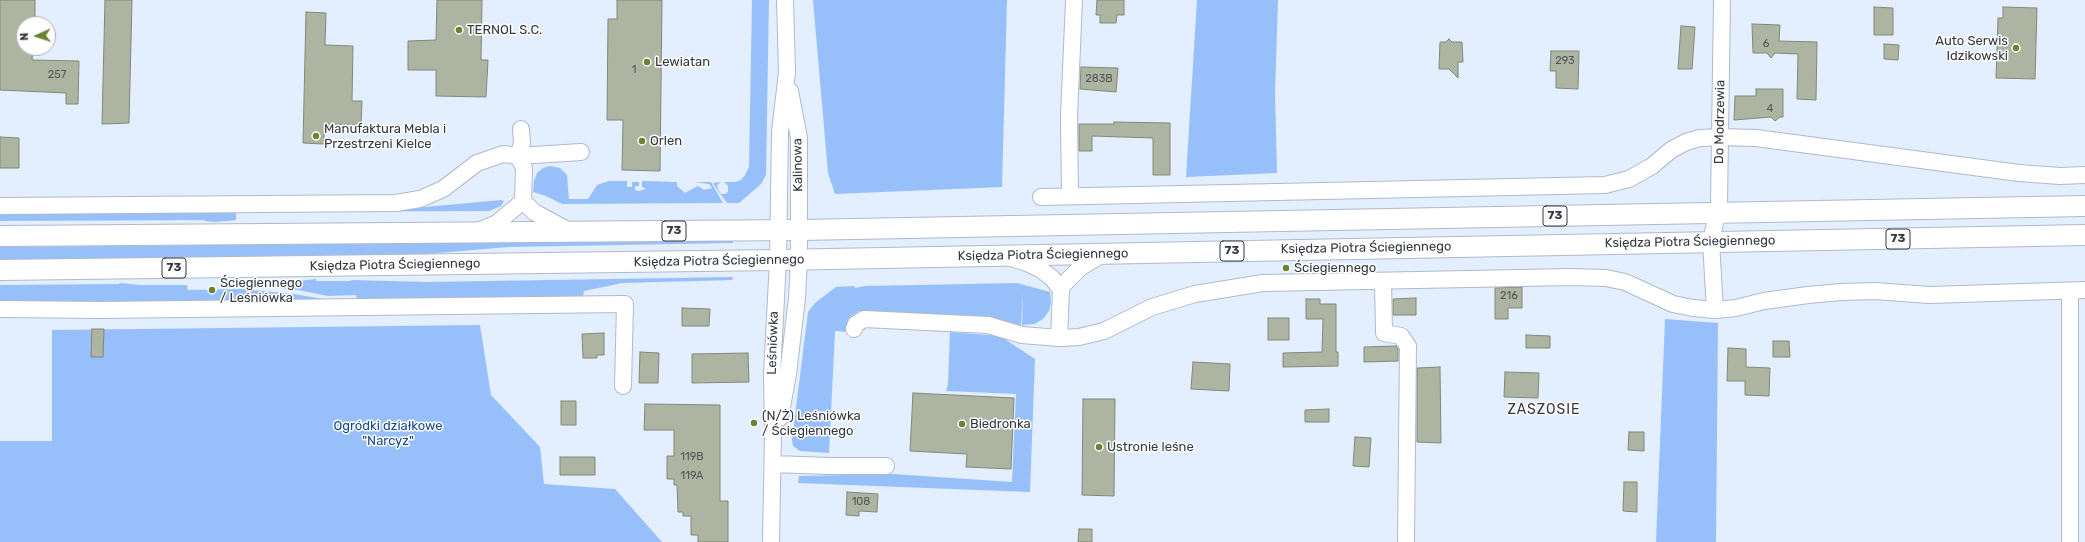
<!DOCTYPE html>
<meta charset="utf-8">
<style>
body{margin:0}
#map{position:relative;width:2085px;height:542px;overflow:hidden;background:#e3eeff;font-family:Rubik,sans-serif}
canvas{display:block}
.north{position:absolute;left:16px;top:16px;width:40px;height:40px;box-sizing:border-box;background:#fff;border:1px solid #adafb2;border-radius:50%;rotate:267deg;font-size:11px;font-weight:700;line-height:16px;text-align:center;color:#33373e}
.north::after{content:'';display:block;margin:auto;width:14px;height:18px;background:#6e8233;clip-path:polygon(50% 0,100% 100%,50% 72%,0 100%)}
</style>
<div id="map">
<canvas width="2085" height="542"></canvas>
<div class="north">N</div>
</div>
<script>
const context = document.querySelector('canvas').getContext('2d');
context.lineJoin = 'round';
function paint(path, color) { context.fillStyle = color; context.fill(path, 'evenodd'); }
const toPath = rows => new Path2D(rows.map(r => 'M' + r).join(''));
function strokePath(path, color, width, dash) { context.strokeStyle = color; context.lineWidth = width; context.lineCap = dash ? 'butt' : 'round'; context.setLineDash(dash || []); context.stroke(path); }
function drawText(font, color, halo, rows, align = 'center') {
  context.font = font + ' Rubik,sans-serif'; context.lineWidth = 3; context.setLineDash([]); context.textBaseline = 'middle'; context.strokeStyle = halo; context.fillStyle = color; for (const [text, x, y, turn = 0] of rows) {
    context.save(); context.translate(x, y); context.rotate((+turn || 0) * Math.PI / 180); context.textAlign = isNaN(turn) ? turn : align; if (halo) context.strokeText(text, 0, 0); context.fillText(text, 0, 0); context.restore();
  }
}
paint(toPath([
 [752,0,769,0,766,175,761,184,739,203,727,203,716,188,713,183,721,182,717,185,718,189,721,194,725,194,728,192,728,186,724,182,736,182,741,180,745,175,749,167],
 [813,0,1007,0,1002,187,835,194,828,173],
 [1197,0,1278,0,1275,93,1277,173,1186,177],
 [550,166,560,168,567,175,569,199,588,199,597,185,609,181,627,181,627,187,632,187,632,182,639,182,639,186,635,186,635,190,639,191,646,189,642,187,642,181,677,182,677,186,685,193,698,186,704,190,712,188,709,184,695,182,711,182,723,203,562,204,546,196,533,192,534,181,537,173,543,168],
 [501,200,504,201,501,206,489,211,245,212,404,209],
 [236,212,236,220,216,222,205,221,204,220,0,221,0,213],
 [733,240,733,243,508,247,427,254,0,260,0,247],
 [733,277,732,280,622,283,584,291,583,297,357,299,356,295,328,296,298,290,246,284,282,283,316,279,316,281,351,281,351,280,427,282],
 [120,283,141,285,187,285,188,290,241,289,294,294,329,300,81,303,0,301,0,285,119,284],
 [1017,283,1050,292,1051,303,1049,311,1043,319,1035,324,1022,325,1023,292,1021,325,984,317,859,311,851,316,848,319,847,332,835,331,829,453,800,451,793,446,792,440,808,312,815,303,836,287,854,286,855,288,865,286],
 [1665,319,1718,323,1716,542,1656,542],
 [480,325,491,395,540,447,544,484,615,489,662,542,0,542,0,441,52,441,52,330],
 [950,332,1000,336,1035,359,1030,492,798,483,799,476,893,474,1012,482,1016,394,946,391,948,384]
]), '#97c0fb');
const building = toPath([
 [0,0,35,0,35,17,33,17,33,24,24,24,24,48,33,48,32,60,79,61,78,104,66,104,66,93,0,90,0,0],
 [105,0,132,0,129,123,102,124,105,0],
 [437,0,482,0,481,60,488,60,486,97,436,96,436,70,408,70,408,41,436,40,437,0],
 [617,0,662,0,660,171,622,170,623,120,607,120,608,19,617,19,617,0],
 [1097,0,1124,0,1124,15,1117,15,1116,23,1100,23,1100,15,1096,15,1097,0],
 [1874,7,1893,8,1893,35,1874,35,1874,7],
 [2003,7,2037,8,2035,79,1996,78,1998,18,2003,18,2003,7],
 [306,12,326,13,325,45,353,46,352,101,362,101,361,125,324,124,324,144,303,143,306,12],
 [1752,24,1780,25,1779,41,1817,42,1816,100,1797,99,1798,54,1775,53,1771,58,1767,53,1753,53,1752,24],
 [1681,26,1695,27,1692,69,1678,69,1681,26],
 [1449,39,1452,42,1462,42,1463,62,1458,62,1458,78,1449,69,1439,69,1440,42,1446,42,1449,39],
 [1884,44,1899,45,1898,60,1884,59,1884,44],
 [1551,51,1579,51,1578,89,1556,88,1556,71,1550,71,1551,51],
 [1081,67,1118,68,1116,92,1080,89,1081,67],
 [1756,89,1783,89,1783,117,1780,117,1775,121,1771,117,1734,120,1735,96,1756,96,1756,89],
 [1114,122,1170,123,1170,175,1153,175,1153,138,1092,136,1092,151,1079,151,1079,124,1114,124,1114,122],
 [0,137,19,138,19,168,0,168,0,137],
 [1522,287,1522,308,1508,308,1508,319,1495,319,1495,288,1522,287],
 [1416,298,1416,315,1393,315,1393,299,1416,298],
 [1306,299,1320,299,1320,304,1336,304,1336,352,1338,352,1338,366,1283,367,1283,353,1322,352,1323,319,1306,319,1306,299],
 [682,308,710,309,709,326,682,326,682,308],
 [1268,318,1289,318,1289,340,1268,340,1268,318],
 [92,329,104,329,103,357,91,357,92,329],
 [604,333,604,355,597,355,597,358,583,358,582,334,604,333],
 [1526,335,1550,336,1550,348,1526,348,1526,335],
 [1773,341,1789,341,1790,357,1773,357,1773,341],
 [1396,346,1398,349,1398,361,1364,362,1364,347,1396,346],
 [1728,348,1746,349,1746,367,1770,368,1769,396,1745,395,1745,381,1727,381,1728,348],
 [640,352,659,353,658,383,639,383,640,352],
 [748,353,749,382,692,383,692,354,748,353],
 [1193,362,1230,364,1229,391,1191,389,1193,362],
 [1440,367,1441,443,1417,442,1417,368,1440,367],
 [1505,372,1539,373,1538,398,1504,397,1505,372],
 [913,393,1014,398,1011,469,966,467,967,454,910,451,913,393],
 [1083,399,1115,399,1114,496,1082,495,1083,399],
 [561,401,576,401,576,425,561,425,561,401],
 [645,404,720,405,720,501,728,501,728,542,698,542,698,535,691,535,691,516,683,516,683,512,678,512,677,485,674,485,674,479,667,479,667,456,674,456,674,430,644,430,645,404],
 [1329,409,1329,422,1305,422,1305,410,1329,409],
 [1629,432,1644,432,1644,451,1628,450,1629,432],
 [1355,437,1371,438,1369,467,1353,466,1355,437],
 [560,457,595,457,595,475,560,475,560,457],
 [1624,482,1637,482,1637,512,1623,511,1624,482],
 [847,492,878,494,877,512,859,511,859,516,846,515,847,492],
 [1079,529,1092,529,1092,542,1078,542,1079,529]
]);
paint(building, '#aeb4a2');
strokePath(building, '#828877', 1);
const minor = toPath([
 [518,156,524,168,523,201,534,212,571,232],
 [518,156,522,143,521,129],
 [1070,196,1069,117,1074,0],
 [1041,197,1605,185,1629,179,1652,166,1671,150,1686,142,1700,138,1720,137,1756,138,2019,173,2060,176,2085,175],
 [0,206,396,203,420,199,443,189,477,163,503,154,518,156,581,152],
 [478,231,497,223,523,201],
 [1011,258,1027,263,1040,269,1052,278,1061,290],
 [1383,281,1384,333,1401,336,1408,346,1406,542],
 [2070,291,2070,542],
 [0,309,100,310,625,304,623,386],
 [1715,310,1711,242,1719,204,1722,0],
 [854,329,856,324,864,319,988,325,1022,335,1059,338,1079,337,1104,331,1152,307,1195,294,1263,283,1571,277,1606,278,1625,282,1673,304,1693,308,1715,310,1736,308,1764,301,1808,295,1841,292,1875,291,1929,295,2085,290],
 [1059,338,1061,290,1063,285,1081,267,1103,254],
 [780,418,788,374,797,298,799,260,799,138,790,91],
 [773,464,830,466,886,466],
 [771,542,773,434,772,375,778,260,780,132,787,72,785,0]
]);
const major = toPath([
 [0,236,799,230,2085,206],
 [0,270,778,260,2085,235]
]);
strokePath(minor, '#afbaca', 18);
strokePath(major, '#afbaca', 22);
strokePath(minor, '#fff', 16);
strokePath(major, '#fff', 20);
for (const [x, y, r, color] of [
 [459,30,4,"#6e8233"],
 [2016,48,4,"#6e8233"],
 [647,62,4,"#6e8233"],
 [316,136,4,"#6e8233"],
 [642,141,4,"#6e8233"],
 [1286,268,4,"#6e8233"],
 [212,290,4,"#6e8233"],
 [754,423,4,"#6e8233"],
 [962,424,4,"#6e8233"],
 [1099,447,4,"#6e8233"]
]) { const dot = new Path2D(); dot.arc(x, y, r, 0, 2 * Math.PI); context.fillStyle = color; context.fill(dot); strokePath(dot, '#fff', 1.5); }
drawText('11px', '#525657', null, [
 ["6",1766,44],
 ["293",1565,61],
 ["1",634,70],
 ["257",57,75],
 ["283B",1099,79],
 ["4",1770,109],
 ["216",1509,296],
 ["119B",692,457],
 ["119A",692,476],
 ["108",861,502]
]);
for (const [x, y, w] of [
 [1555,216,24],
 [674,231,24],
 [1898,239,24],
 [1232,251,24],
 [174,268,24]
]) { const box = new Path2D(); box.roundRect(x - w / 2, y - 10, w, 20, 3); context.fillStyle = '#fff'; context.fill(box); strokePath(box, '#33373e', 1); }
drawText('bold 12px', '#33373e', null, [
 ["73",1555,216],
 ["73",674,231],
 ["73",1898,239],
 ["73",1232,251],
 ["73",174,268]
]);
drawText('13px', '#33373e', '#fff', [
 ["TERNOL S.C.",467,30],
 ["Auto Serwis",2008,41,"right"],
 ["Idzikowski",2008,56,"right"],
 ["Lewiatan",655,62],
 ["Manufaktura Mebla i",324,129],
 ["Przestrzeni Kielce",324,144],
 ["Orlen",650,141],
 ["Ściegiennego",1294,268],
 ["Ściegiennego",220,283],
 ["/ Leśniówka",220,298],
 ["(N/Ż) Leśniówka",762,416],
 ["/ Ściegiennego",762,431],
 ["Biedronka",970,424],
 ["Ustronie leśne",1107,447]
], 'left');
drawText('13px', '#33373e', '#fff', [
 ["Do Modrzewia",1720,122,-89],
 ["Kalinowa",798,165,-91],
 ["Księdza Piotra Ściegiennego",1690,242,-1],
 ["Księdza Piotra Ściegiennego",1366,248,-1],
 ["Księdza Piotra Ściegiennego",1043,255,-1],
 ["Księdza Piotra Ściegiennego",719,261,-1],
 ["Księdza Piotra Ściegiennego",395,265,-1],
 ["Leśniówka",773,343,-88]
]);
drawText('13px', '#16488c', '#fff', [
 ["Ogródki działkowe",388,426],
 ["\"Narcyz\"",388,441]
]);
context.letterSpacing = '1px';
drawText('14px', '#33373e', '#fff', [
 ["ZASZOSIE",1544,410]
]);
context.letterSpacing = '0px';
</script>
